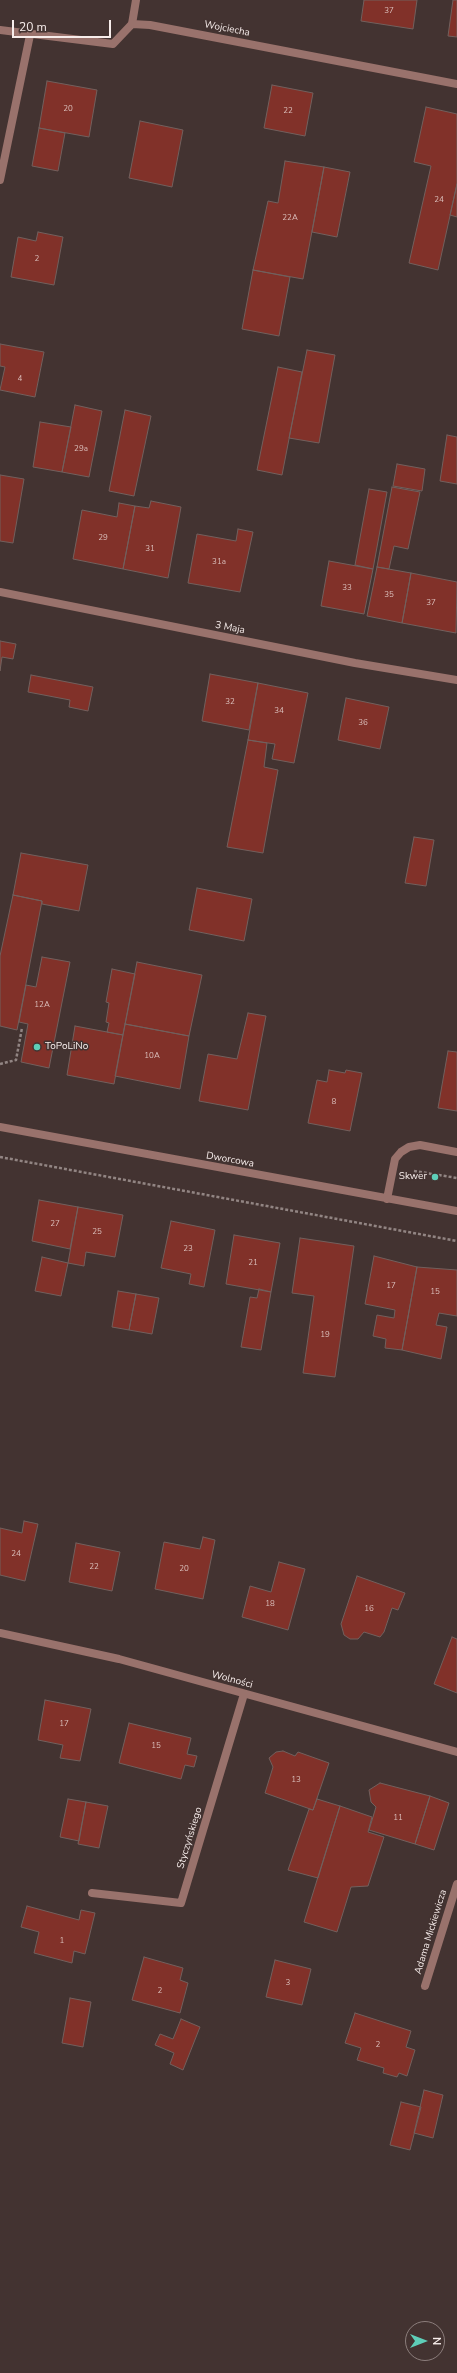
<!DOCTYPE html>
<meta charset="utf-8">
<style>
body{margin:0}
#map{position:relative;width:457px;height:2373px;overflow:hidden;background:#433331;font-family:"Nunito Sans",sans-serif}
canvas{display:block}
.north{position:absolute;left:405px;top:2321px;width:40px;height:40px;box-sizing:border-box;background:#433331;border:1px solid #8b7d7b;border-radius:50%;rotate:90deg;font-size:11px;font-weight:700;line-height:16px;text-align:center;color:#f7edeb}
.north::after{content:'';display:block;margin:auto;width:14px;height:18px;background:#5eceb8;clip-path:polygon(50% 0,100% 100%,50% 72%,0 100%)}
.scale{position:absolute;left:12px;top:20px;width:99px;height:18px;box-sizing:border-box;border:2px solid #f7edeb;border-top:0;padding-left:5px;font-size:12px;line-height:14px;white-space:nowrap;color:#f7edeb;-webkit-text-stroke:3px #433331;paint-order:stroke}
</style>
<div id="map">
<canvas width="457" height="2373"></canvas>
<div class="north">N</div>
<div class="scale">20 m</div>
</div>
<script>
const context = document.querySelector('canvas').getContext('2d');
context.lineJoin = 'round';
function paint(path, color) { context.fillStyle = color; context.fill(path, 'evenodd'); }
const toPath = rows => new Path2D(rows.map(r => 'M' + r).join(''));
function strokePath(path, color, width, dash) { context.strokeStyle = color; context.lineWidth = width; context.lineCap = dash ? 'butt' : 'round'; context.setLineDash(dash || []); context.stroke(path); }
function drawText(font, color, halo, rows, align = 'center') {
  context.font = font + ' "Nunito Sans",sans-serif'; context.lineWidth = 3; context.setLineDash([]); context.textBaseline = 'middle'; context.strokeStyle = halo; context.fillStyle = color; for (const [text, x, y, turn = 0] of rows) {
    context.save(); context.translate(x, y); context.rotate((+turn || 0) * Math.PI / 180); context.textAlign = isNaN(turn) ? turn : align; if (halo) context.strokeText(text, 0, 0); context.fillText(text, 0, 0); context.restore();
  }
}
const building = toPath([
 [364,0,417,0,413,29,361,21,364,0],
 [453,0,457,0,457,37,448,36,453,0],
 [47,81,97,90,89,137,39,128,47,81],
 [272,85,313,93,305,136,264,128,272,85],
 [426,107,457,114,457,184,438,270,409,263,431,166,414,162,426,107],
 [140,121,183,130,172,187,129,178,140,121],
 [39,128,65,133,58,171,32,166,39,128],
 [285,161,324,167,303,279,253,270,268,201,278,203,285,161],
 [324,167,350,172,337,237,312,232,324,167],
 [457,184,457,217,450,215,457,184],
 [38,232,63,237,54,285,11,277,18,237,36,241,38,232],
 [253,270,290,277,279,336,242,329,253,270],
 [0,344,44,352,35,397,0,390,5,367,0,366,0,344],
 [307,350,335,355,319,443,289,438,307,350],
 [278,367,302,372,282,475,257,470,278,367],
 [75,405,102,411,89,477,62,472,75,405],
 [125,410,151,416,134,496,109,491,125,410],
 [40,422,71,427,62,472,33,467,40,422],
 [447,435,457,437,457,484,440,481,447,435],
 [397,464,425,469,422,491,393,486,397,464],
 [0,475,24,479,13,543,0,541,0,475],
 [392,487,420,492,408,549,394,546,389,569,377,567,392,487],
 [369,489,387,492,373,569,355,565,369,489],
 [151,501,181,507,168,578,123,569,135,506,149,508,151,501],
 [119,503,135,506,123,569,73,559,82,510,117,517,119,503],
 [238,529,253,532,240,592,188,583,197,534,236,541,238,529],
 [329,561,373,569,364,614,321,606,329,561],
 [377,567,411,573,402,623,367,616,377,567],
 [411,573,457,582,456,633,402,623,411,573],
 [0,641,16,644,13,659,2,657,0,671,0,641],
 [210,674,258,683,249,730,202,721,210,674],
 [31,675,93,687,88,711,69,707,70,700,28,692,31,675],
 [258,683,308,693,294,763,272,759,275,744,248,740,258,683],
 [346,698,389,707,380,749,338,740,346,698],
 [248,740,267,743,264,767,278,770,263,853,227,847,248,740],
 [414,837,434,840,426,886,405,883,414,837],
 [21,853,88,865,79,911,42,904,42,901,13,895,21,853],
 [197,888,252,899,244,941,189,930,197,888],
 [13,895,42,901,17,1030,0,1026,0,956,13,895],
 [42,957,70,962,49,1068,21,1062,28,1024,19,1022,26,985,36,987,42,957],
 [137,962,202,975,189,1036,125,1024,137,962],
 [112,969,135,974,123,1035,107,1032,109,1023,106,1022,109,1003,106,1002,112,969],
 [248,1013,266,1016,248,1110,199,1101,208,1054,237,1059,248,1013],
 [125,1024,189,1036,180,1089,115,1076,125,1024],
 [75,1026,123,1035,114,1084,67,1075,75,1026],
 [448,1051,457,1052,457,1111,438,1108,448,1051],
 [329,1070,345,1073,346,1070,362,1073,350,1131,308,1123,317,1080,327,1082,329,1070],
 [39,1200,78,1207,70,1249,32,1241,39,1200],
 [78,1207,123,1215,115,1257,86,1252,84,1266,68,1263,78,1207],
 [171,1221,215,1230,204,1287,189,1284,191,1274,161,1268,171,1221],
 [234,1235,280,1243,271,1292,226,1284,234,1235],
 [300,1238,354,1246,335,1377,303,1373,314,1296,292,1293,300,1238],
 [374,1256,417,1267,402,1350,385,1348,386,1339,373,1336,377,1315,394,1318,395,1310,365,1304,374,1256],
 [42,1257,68,1263,61,1296,35,1291,42,1257],
 [417,1267,457,1270,457,1316,439,1313,436,1325,447,1327,441,1359,402,1350,417,1267],
 [259,1289,271,1292,261,1350,241,1347,250,1297,257,1298,259,1289],
 [118,1291,136,1294,129,1330,112,1327,118,1291],
 [136,1294,159,1298,152,1334,129,1330,136,1294],
 [24,1521,38,1524,25,1581,0,1575,0,1528,22,1533,24,1521],
 [203,1537,215,1540,203,1599,155,1589,164,1542,200,1549,203,1537],
 [76,1543,120,1552,112,1591,69,1582,76,1543],
 [279,1562,305,1569,288,1630,242,1617,250,1586,271,1592,279,1562],
 [357,1576,405,1593,398,1610,392,1608,384,1632,380,1637,364,1632,358,1639,350,1639,344,1635,341,1624,357,1576],
 [452,1637,457,1639,457,1693,434,1684,452,1637],
 [45,1700,91,1709,80,1761,60,1758,63,1745,38,1740,45,1700],
 [129,1723,191,1738,187,1754,197,1756,194,1767,185,1765,181,1779,119,1763,129,1723],
 [283,1751,295,1756,298,1752,329,1763,313,1810,265,1793,273,1767,269,1758,276,1752,283,1751],
 [380,1783,430,1796,415,1844,369,1830,376,1807,371,1802,369,1790,380,1783],
 [430,1796,449,1803,434,1850,415,1844,430,1796],
 [68,1799,86,1802,79,1841,60,1837,68,1799],
 [317,1799,340,1806,318,1878,288,1870,309,1809,313,1810,317,1799],
 [86,1802,108,1806,99,1848,78,1844,86,1802],
 [340,1806,372,1817,368,1832,384,1837,368,1886,351,1887,337,1932,304,1922,340,1806],
 [27,1906,79,1920,81,1910,95,1913,85,1954,74,1951,72,1963,34,1953,39,1932,21,1927,27,1906],
 [144,1957,183,1968,180,1980,188,1983,180,2013,132,2000,144,1957],
 [275,1960,311,1969,302,2005,266,1997,275,1960],
 [70,1998,91,2002,83,2047,62,2043,70,1998],
 [355,2013,411,2031,406,2047,415,2050,407,2076,399,2073,397,2077,383,2073,384,2068,357,2060,361,2048,345,2043,355,2013],
 [181,2019,200,2027,183,2070,170,2064,174,2053,155,2045,160,2034,173,2039,181,2019],
 [424,2090,443,2095,433,2138,414,2133,424,2090],
 [401,2102,421,2107,410,2150,390,2145,401,2102]
]);
paint(building, '#813129');
strokePath(building, '#72605d', 1);
strokePath(toPath([
 [0,1064,16,1060,22,1028],
 [0,1157,457,1241],
 [414,1171,457,1178]
]), '#928583', 2.5, [3, 2]);
strokePath(toPath([
 [132,24,136,0]
]), '#99726c', 8);
strokePath(toPath([
 [0,30,113,44,132,24,150,25,457,84],
 [0,180,30,35],
 [0,592,355,663,457,680],
 [0,1127,457,1211],
 [387,1199,395,1159,401,1152,409,1147,420,1145,457,1152],
 [0,1633,119,1659,457,1752],
 [92,1893,181,1903,244,1694],
 [425,1986,457,1884]
]), '#99726c', 8);
for (const [x, y, r, color] of [
 [37,1047,4,"#5eceb8"],
 [435,1177,4,"#5eceb8"]
]) { const dot = new Path2D(); dot.arc(x, y, r, 0, 2 * Math.PI); context.fillStyle = color; context.fill(dot); strokePath(dot, '#433331', 1.5); }
drawText('8px', '#dabeba', null, [
 ["37",389,11],
 ["20",68,109],
 ["22",288,111],
 ["24",439,200],
 ["22A",290,218],
 ["2",37,259],
 ["4",20,379],
 ["29a",81,449],
 ["29",103,538],
 ["31",150,549],
 ["31a",219,562],
 ["33",347,588],
 ["35",389,595],
 ["37",431,603],
 ["32",230,702],
 ["34",279,711],
 ["36",363,723],
 ["12A",42,1005],
 ["10A",152,1056],
 ["8",334,1102],
 ["27",55,1224],
 ["25",97,1232],
 ["23",188,1249],
 ["21",253,1263],
 ["17",391,1286],
 ["15",435,1292],
 ["19",325,1335],
 ["24",16,1554],
 ["22",94,1567],
 ["20",184,1569],
 ["18",270,1604],
 ["16",369,1609],
 ["17",64,1724],
 ["15",156,1746],
 ["13",296,1780],
 ["11",398,1818],
 ["1",62,1941],
 ["3",288,1983],
 ["2",160,1991],
 ["2",378,2045]
]);
drawText('10px', '#f7edeb', '#433331', [
 ["Wojciecha",227,29,11],
 ["3 Maja",230,628,11],
 ["Dworcowa",230,1160,10],
 ["Wolności",232,1680,15],
 ["Styczyńskiego",190,1838,-73],
 ["Adama Mickiewicza",431,1932,-73]
]);
drawText('10px', '#f7edeb', '#433331', [
 ["ToPoLiNo",45,1047],
 ["Skwer",427,1177,"right"]
], 'left');
</script>
